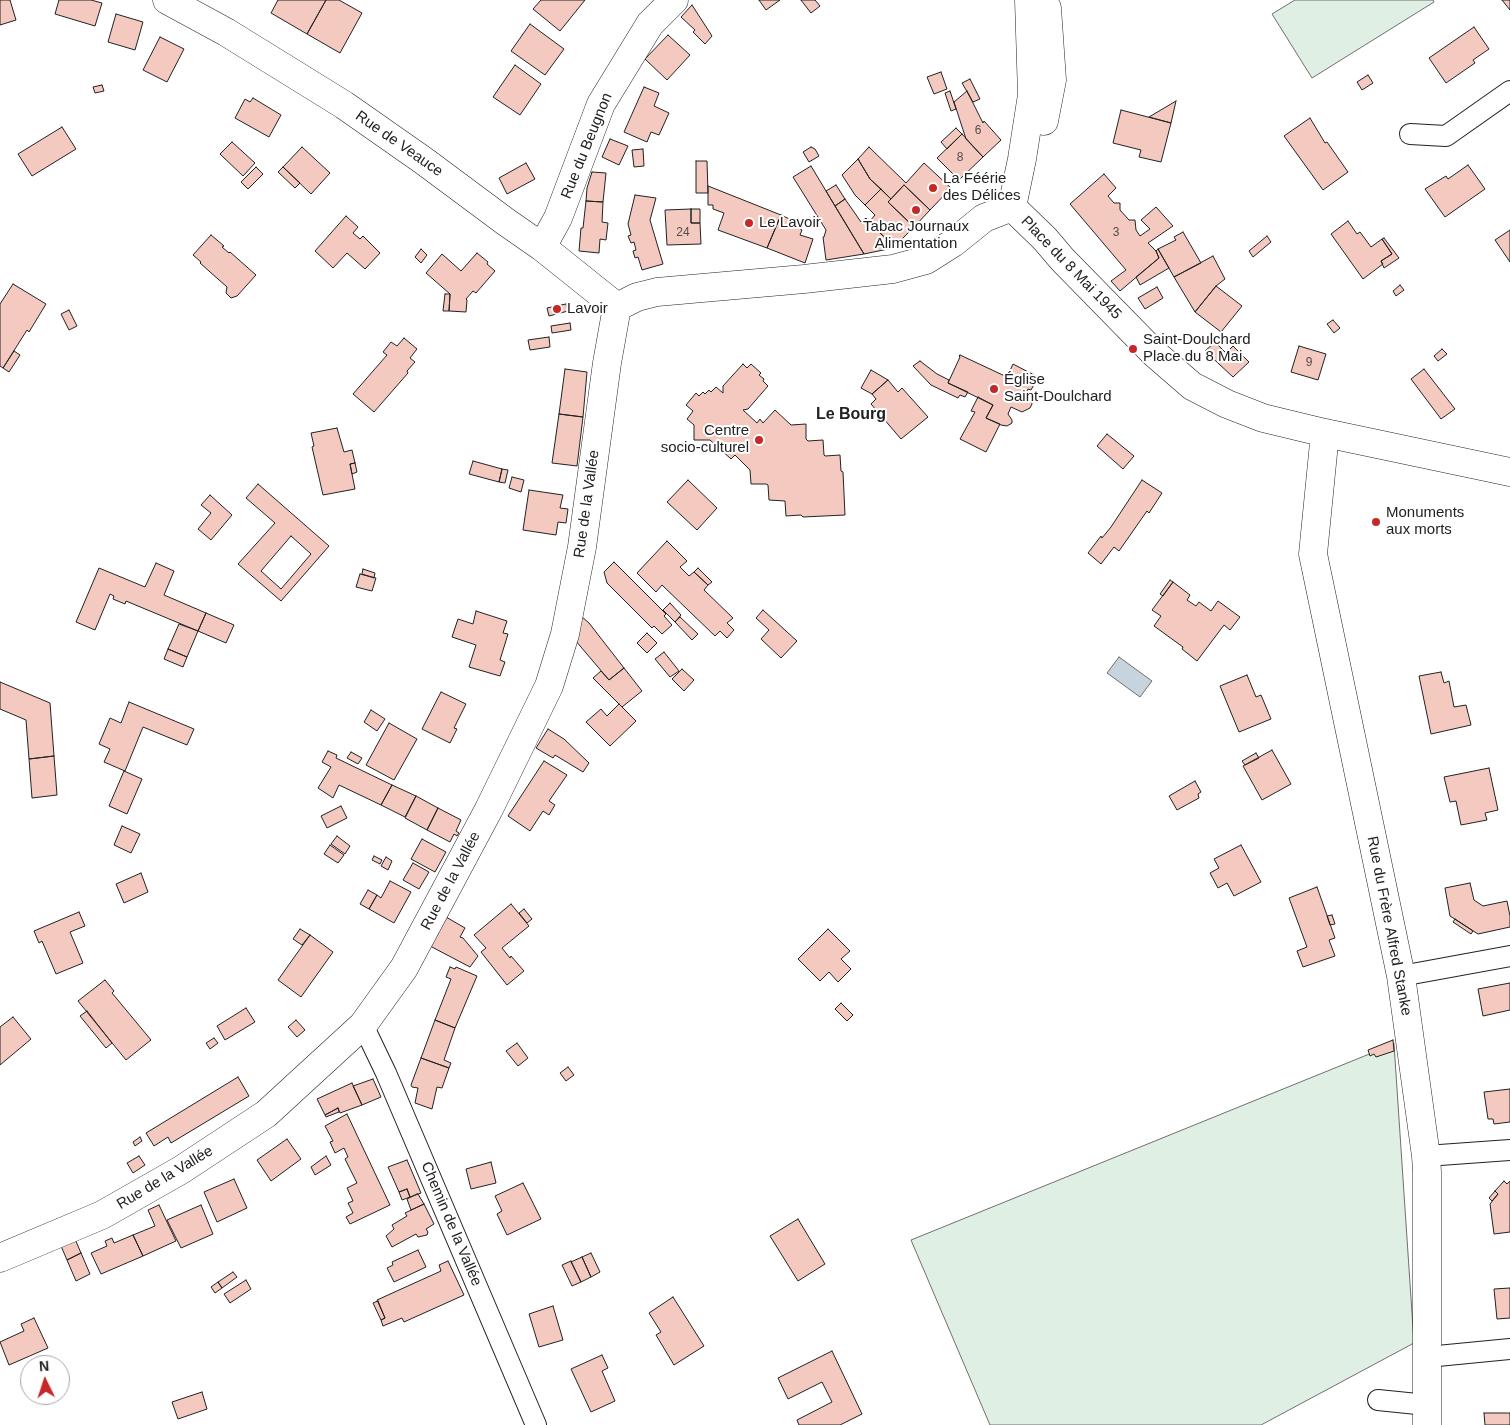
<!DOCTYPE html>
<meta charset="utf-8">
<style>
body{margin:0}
#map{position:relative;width:1510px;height:1425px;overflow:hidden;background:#fff;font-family:Helvetica,sans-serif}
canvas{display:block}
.north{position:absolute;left:20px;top:1355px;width:50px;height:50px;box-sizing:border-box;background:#fff;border:1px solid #a7a7a7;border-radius:50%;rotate:356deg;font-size:14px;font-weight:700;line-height:20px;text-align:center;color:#222}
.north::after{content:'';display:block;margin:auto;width:18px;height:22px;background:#c62828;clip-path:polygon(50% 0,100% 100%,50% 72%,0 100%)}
</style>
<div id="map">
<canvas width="1510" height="1425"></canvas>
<div class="north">N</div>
</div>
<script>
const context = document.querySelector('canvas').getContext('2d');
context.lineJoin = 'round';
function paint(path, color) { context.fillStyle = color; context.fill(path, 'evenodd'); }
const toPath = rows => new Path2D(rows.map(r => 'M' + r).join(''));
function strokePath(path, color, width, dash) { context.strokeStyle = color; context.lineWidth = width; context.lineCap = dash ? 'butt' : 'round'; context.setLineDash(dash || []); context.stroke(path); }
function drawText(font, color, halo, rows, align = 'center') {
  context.font = font + ' Helvetica,sans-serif'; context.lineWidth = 4; context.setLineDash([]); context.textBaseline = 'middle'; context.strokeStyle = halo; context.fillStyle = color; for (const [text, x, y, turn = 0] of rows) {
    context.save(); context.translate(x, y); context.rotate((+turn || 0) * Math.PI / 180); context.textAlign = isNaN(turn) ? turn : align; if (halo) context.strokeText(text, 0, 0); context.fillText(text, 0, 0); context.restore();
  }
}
const green = toPath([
 [1295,0,1433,0,1434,2,1312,78,1272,14,1295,0],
 [1394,1044,1414,1343,1261,1425,990,1425,911,1240,1394,1044]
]);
paint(green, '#e0efe3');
strokePath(green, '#6f6f6f', 1);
const water = toPath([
 [1119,657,1152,681,1140,697,1107,673,1119,657]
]);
paint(water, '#c7d3dd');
strokePath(water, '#6f6f6f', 1);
const building = toPath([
 [0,0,10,0,16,20,0,25,0,0],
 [59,0,91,0,102,3,95,26,55,14,59,0],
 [278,0,326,0,307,34,271,13,278,0],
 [326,0,339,0,362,13,340,53,307,34,326,0],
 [541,0,585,0,560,31,533,9,541,0],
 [759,0,780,0,766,10,759,0],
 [801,0,815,0,820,6,811,13,801,0],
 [1502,0,1510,0,1510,10,1502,0],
 [692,5,712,36,705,44,693,32,695,30,681,17,692,5],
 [116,14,143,22,135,50,108,42,116,14],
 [530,24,564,49,545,75,511,51,530,24],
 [1474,27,1489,49,1473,60,1475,63,1446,83,1429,58,1474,27],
 [668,35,690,55,667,80,645,59,668,35],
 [160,37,184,49,167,82,143,70,160,37],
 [515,65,541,84,520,115,493,97,515,65],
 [941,72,947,89,934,94,927,77,941,72],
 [1368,75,1373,83,1362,90,1357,82,1368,75],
 [970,79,980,99,973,102,962,83,970,79],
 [102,85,104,91,95,93,93,87,102,85],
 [644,87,659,93,654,106,669,113,659,135,651,132,647,142,624,132,644,87],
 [950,91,956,109,951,111,945,93,950,91],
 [967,91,983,123,984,121,1001,140,983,157,966,139,954,102,967,91],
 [253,98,281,115,269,137,235,118,245,99,250,102,253,98],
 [1176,101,1171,123,1149,117,1176,101],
 [1121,110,1171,123,1161,162,1139,157,1141,150,1113,143,1121,110],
 [1310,118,1325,143,1327,142,1348,172,1323,190,1284,136,1310,118],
 [62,127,76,149,32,176,18,154,62,127],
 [956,128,962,134,947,149,941,142,956,128],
 [962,134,983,157,959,180,937,158,962,134],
 [610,139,628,146,619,165,602,157,610,139],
 [232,142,255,163,243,176,220,154,232,142],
 [302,147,330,173,311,194,283,167,302,147],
 [811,147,815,149,819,156,809,162,803,152,811,147],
 [869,147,906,183,924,163,951,188,930,210,904,185,891,199,870,179,858,159,869,147],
 [643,149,644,166,634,167,632,150,643,149],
 [858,159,870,179,881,189,865,205,855,195,842,175,858,159],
 [696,161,707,161,708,193,696,193,696,161],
 [526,163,535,179,507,194,499,178,526,163],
 [1468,165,1485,189,1445,217,1425,189,1446,176,1448,179,1468,165],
 [811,166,835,206,864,254,826,260,823,237,824,237,826,230,793,177,811,166],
 [256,167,263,174,248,189,241,182,256,167],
 [283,167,300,183,295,188,278,172,283,167],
 [592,172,606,173,603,202,586,201,587,188,592,172],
 [1104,174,1116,188,1108,196,1114,203,1120,203,1120,210,1129,220,1135,220,1136,230,1140,236,1150,229,1141,220,1156,207,1173,226,1148,243,1156,251,1159,258,1120,291,1111,281,1126,270,1070,204,1104,174],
 [836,185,845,199,835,206,826,191,836,185],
 [904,185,930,210,914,227,888,202,904,185],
 [708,186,781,215,767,248,718,230,724,213,713,209,713,205,708,205,708,186],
 [881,189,891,199,888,202,914,227,894,247,869,222,875,215,865,205,881,189],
 [635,195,656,198,650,220,663,264,642,270,638,257,635,258,633,251,636,250,634,242,631,243,628,236,631,235,628,224,635,195],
 [845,199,861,222,866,218,894,247,893,248,864,254,835,206,845,199],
 [586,201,603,202,602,222,608,223,606,240,600,239,599,253,579,251,581,228,583,228,586,201],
 [691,209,700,209,700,223,691,223,691,209],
 [691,209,691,223,700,223,701,244,667,245,665,210,691,209],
 [781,215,800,224,799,228,802,230,800,235,813,239,805,263,767,248,781,215],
 [346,216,358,227,353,233,360,239,363,236,380,253,365,269,347,253,333,268,315,251,346,216],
 [1348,221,1357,234,1360,232,1371,247,1382,239,1392,254,1381,261,1383,264,1363,279,1331,234,1348,221],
 [1510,230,1510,262,1495,240,1510,230],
 [1183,232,1201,263,1174,277,1158,249,1176,240,1174,237,1183,232],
 [211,235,224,246,222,247,229,253,230,252,256,275,237,296,231,298,226,293,227,287,200,263,201,262,193,255,211,235],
 [1267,236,1271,242,1253,257,1249,251,1267,236],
 [1384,238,1399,258,1384,268,1381,261,1392,254,1382,239,1384,238],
 [421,249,427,255,421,263,415,257,421,249],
 [1158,249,1169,268,1140,285,1136,277,1159,258,1156,251,1158,249],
 [477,253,488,262,487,264,495,271,476,293,473,291,466,299,467,300,466,312,449,311,450,294,426,273,442,254,461,271,477,253],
 [1213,256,1225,279,1216,286,1195,312,1174,277,1213,256],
 [13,284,46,304,29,332,27,330,3,368,0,366,0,304,13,284],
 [1400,285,1404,290,1396,296,1393,291,1400,285],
 [1216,286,1242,306,1221,332,1195,312,1216,286],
 [1157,287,1163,298,1145,309,1138,298,1157,287],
 [445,294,450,294,449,311,443,311,445,294],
 [566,304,568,311,549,316,547,308,566,304],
 [69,310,77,326,69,330,61,314,69,310],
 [1333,320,1340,328,1334,333,1327,324,1333,320],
 [570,323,571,330,552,333,551,326,570,323],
 [549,337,550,347,530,350,528,340,549,337],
 [404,338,417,349,410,358,415,362,407,371,408,373,374,412,353,394,387,355,383,352,391,342,397,346,404,338],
 [1215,342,1226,353,1233,346,1249,362,1233,377,1205,351,1215,342],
 [1299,346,1326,354,1318,380,1291,372,1299,346],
 [1442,349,1447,354,1438,361,1434,356,1442,349],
 [14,351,20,355,9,372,3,368,14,351],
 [960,355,1007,377,1013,364,1038,377,1031,390,1028,389,1025,394,1031,399,1032,404,1030,408,1022,412,1011,407,1008,414,1012,420,1012,423,1007,426,1001,425,986,418,993,405,948,383,960,357,959,356,960,355],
 [920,361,937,374,949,380,948,383,968,392,965,397,960,395,958,398,931,385,913,366,920,361],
 [743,364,747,368,751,364,761,373,759,375,764,379,763,381,768,386,748,409,743,410,757,423,760,419,763,423,775,410,791,425,806,424,806,439,808,441,823,440,824,455,825,456,840,455,841,471,843,472,845,515,803,517,801,515,786,516,785,501,769,500,768,485,766,484,751,484,750,470,735,455,731,459,710,440,694,440,694,425,687,419,693,411,686,405,696,393,699,396,703,392,705,394,709,390,711,392,716,387,723,393,723,386,743,364],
 [565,369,587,372,583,417,559,414,565,369],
 [1424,369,1455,409,1441,419,1411,379,1424,369],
 [871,370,888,380,872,394,861,388,871,370],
 [888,380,898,392,902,388,928,417,901,439,871,404,876,399,872,394,888,380],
 [978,397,993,405,986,418,1000,424,986,452,960,439,975,412,971,411,978,397],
 [559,414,583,417,577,466,552,463,559,414],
 [337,428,344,452,352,450,355,463,350,464,355,489,323,495,312,447,314,446,311,433,337,428],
 [1107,434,1134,456,1123,469,1097,446,1107,434],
 [473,461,502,469,499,482,469,474,473,461],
 [355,463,357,472,352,474,350,464,355,463],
 [502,469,508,470,505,483,499,482,502,469],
 [512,477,524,480,521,492,509,488,512,477],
 [688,480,717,508,697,530,667,502,688,480],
 [1142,480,1162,493,1149,513,1147,511,1119,551,1114,547,1101,564,1088,553,1101,536,1102,538,1111,527,1142,480],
 [258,484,329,546,281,601,238,564,275,523,246,498,258,484],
 [291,536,311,554,281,589,261,571,291,536],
 [529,490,563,495,560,508,568,509,566,523,558,522,556,535,523,530,529,490],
 [210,495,232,515,211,540,198,529,211,513,201,505,210,495],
 [667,541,687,561,680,567,689,576,694,572,708,585,704,590,733,618,727,623,734,630,727,638,720,631,715,636,662,585,656,592,637,573,667,541],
 [614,562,666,614,664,616,672,625,662,634,654,626,652,628,607,583,604,572,614,562],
 [156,563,174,571,164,595,206,613,198,631,126,601,125,604,113,599,114,596,110,594,95,630,76,622,99,568,145,587,156,563],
 [698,568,712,582,708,585,694,572,698,568],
 [363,569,375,573,374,578,362,574,363,569],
 [360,574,376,578,372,591,356,587,360,574],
 [1170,580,1173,582,1163,596,1160,594,1170,580],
 [1173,582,1190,595,1187,600,1196,606,1199,602,1211,611,1218,601,1240,617,1230,630,1224,625,1197,661,1182,649,1183,647,1154,626,1161,616,1152,610,1173,582],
 [670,603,681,615,675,622,663,610,670,603],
 [763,610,797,641,781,658,761,639,769,630,756,618,763,610],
 [476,611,507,621,503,633,508,634,500,660,505,662,500,676,469,667,476,645,452,637,458,619,473,624,476,611],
 [206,613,234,625,226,643,198,631,206,613],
 [581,616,589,623,624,668,609,680,575,640,581,616],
 [680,617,698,634,692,640,675,622,680,617],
 [179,624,198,631,187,657,168,649,179,624],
 [647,633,657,643,647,653,637,643,647,633],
 [168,649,187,657,183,667,164,659,168,649],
 [664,652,679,671,670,677,655,659,664,652],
 [624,668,642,691,622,707,593,678,601,671,609,680,624,668],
 [682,669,694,680,684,691,672,679,682,669],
 [1441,672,1444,683,1449,681,1454,707,1466,705,1471,725,1431,734,1419,676,1441,672],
 [1247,675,1256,697,1261,695,1271,719,1239,732,1220,686,1247,675],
 [0,682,50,703,54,756,29,759,26,720,0,709,0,682],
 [441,692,466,704,454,728,457,729,450,743,422,729,441,692],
 [129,702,194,729,187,745,143,727,125,771,104,762,110,749,99,744,110,718,121,723,129,702],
 [619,704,636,721,610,746,586,722,601,709,607,716,619,704],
 [371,710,385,719,377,731,364,722,371,710],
 [389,723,417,739,394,780,366,765,389,723],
 [548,729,564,739,589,763,583,772,555,755,553,758,536,748,548,729],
 [1272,750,1291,784,1262,800,1243,766,1272,750],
 [328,751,337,755,336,758,392,785,381,805,339,785,333,798,318,788,331,767,322,762,328,751],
 [351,752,362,758,358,764,347,758,351,752],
 [1256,753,1259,758,1245,765,1242,761,1256,753],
 [54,756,57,795,32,798,29,759,54,756],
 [544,761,567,775,549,801,555,805,549,815,543,811,530,831,508,816,544,761],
 [1489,768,1498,810,1485,813,1487,820,1461,825,1456,801,1450,802,1444,777,1489,768],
 [124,771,142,779,127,814,109,806,124,771],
 [1195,781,1201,792,1198,794,1199,798,1177,810,1169,796,1195,781],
 [392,785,416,796,405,817,381,805,392,785],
 [416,796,438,808,427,830,405,818,416,796],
 [341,806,347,818,327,828,321,816,341,806],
 [438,808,461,820,456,831,459,833,457,836,454,834,450,842,427,830,438,808],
 [122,826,140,834,131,853,114,845,122,826],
 [337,836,350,846,345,854,331,844,337,836],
 [422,839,446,852,435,872,411,859,422,839],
 [330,845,344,855,338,863,324,854,330,845],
 [1241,845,1261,882,1234,896,1227,883,1218,888,1210,873,1219,868,1214,859,1241,845],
 [374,856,382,860,380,864,372,860,374,856],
 [386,857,392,861,388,870,381,866,386,857],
 [413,863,429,872,419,889,403,880,413,863],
 [141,873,148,892,124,903,116,884,141,873],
 [390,881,411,892,394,923,369,909,377,895,381,898,390,881],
 [1470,883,1474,900,1483,906,1507,901,1510,916,1510,927,1478,934,1450,916,1445,888,1470,883],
 [1317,887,1335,938,1329,940,1335,956,1303,967,1297,951,1307,947,1289,898,1317,887],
 [368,890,377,895,369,909,360,904,368,890],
 [511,904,529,926,502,948,510,958,511,956,524,971,507,985,481,952,486,948,474,935,511,904],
 [524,909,532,919,527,923,519,913,524,909],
 [79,912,85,926,70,932,83,963,56,974,42,941,39,943,34,931,79,912],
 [1332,915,1335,924,1330,925,1327,916,1332,915],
 [446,917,465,928,460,937,463,938,478,956,470,967,430,946,446,917],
 [1455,919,1473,931,1471,934,1453,922,1455,919],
 [300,929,310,935,302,945,293,939,300,929],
 [828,929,850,951,841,959,851,969,838,982,829,972,820,981,798,959,828,929],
 [310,935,333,952,301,997,278,980,310,935],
 [450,967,455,969,456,967,477,976,455,1028,435,1020,451,979,446,977,450,967],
 [105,980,114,991,112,993,151,1040,126,1060,78,1001,105,980],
 [1510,983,1510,1010,1483,1016,1478,989,1510,983],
 [841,1003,853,1015,847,1021,835,1009,841,1003],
 [246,1008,255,1022,225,1040,217,1026,246,1008],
 [87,1011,112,1043,106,1048,80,1016,87,1011],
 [13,1017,31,1039,0,1065,0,1027,13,1017],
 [296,1020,305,1030,297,1037,288,1027,296,1020],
 [435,1020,455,1028,444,1060,451,1063,449,1068,421,1058,435,1020],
 [214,1038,218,1043,210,1049,206,1043,214,1038],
 [1393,1040,1394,1051,1376,1057,1374,1054,1370,1056,1368,1050,1393,1040],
 [517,1043,528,1058,518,1066,506,1051,517,1043],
 [421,1058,449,1068,442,1088,437,1087,432,1109,415,1103,418,1088,412,1087,411,1085,421,1058],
 [568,1067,574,1075,566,1081,560,1073,568,1067],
 [238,1077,249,1096,171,1143,168,1137,154,1146,146,1133,238,1077],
 [373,1079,381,1097,362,1105,353,1086,373,1079],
 [352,1083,362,1105,340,1113,338,1108,325,1115,317,1099,352,1083],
 [1510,1089,1510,1122,1494,1124,1493,1119,1488,1119,1484,1092,1510,1089],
 [338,1108,339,1112,326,1117,325,1115,338,1108],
 [347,1114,390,1205,350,1224,346,1217,353,1213,348,1203,353,1201,347,1188,357,1183,345,1159,348,1157,344,1148,335,1153,330,1142,333,1141,325,1126,347,1114],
 [140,1137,142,1141,135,1146,133,1142,140,1137],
 [287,1139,301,1159,271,1181,257,1160,287,1139],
 [139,1156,145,1165,133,1173,127,1163,139,1156],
 [326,1156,331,1165,315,1175,311,1167,326,1156],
 [407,1160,421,1193,410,1197,407,1189,399,1192,388,1167,407,1160],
 [491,1162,496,1183,471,1189,466,1169,491,1162],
 [234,1179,247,1208,217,1222,204,1192,234,1179],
 [1504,1181,1507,1184,1510,1181,1510,1232,1494,1234,1490,1204,1498,1194,1495,1191,1504,1181],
 [523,1183,541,1219,507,1235,497,1214,502,1211,495,1196,523,1183],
 [407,1189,410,1197,402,1200,399,1192,407,1189],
 [1495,1191,1498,1194,1492,1201,1489,1198,1495,1191],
 [417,1194,418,1194,424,1204,411,1210,407,1199,417,1194],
 [424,1204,434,1224,426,1229,428,1232,427,1235,418,1237,416,1234,392,1247,386,1236,394,1229,392,1225,407,1216,405,1213,424,1204],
 [159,1205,176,1241,143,1256,133,1235,155,1226,148,1210,159,1205],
 [201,1205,213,1234,181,1248,167,1220,201,1205],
 [798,1219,825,1264,798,1281,770,1236,798,1219],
 [133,1235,143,1256,101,1274,91,1253,107,1246,105,1241,112,1238,114,1243,133,1235],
 [75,1239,81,1253,67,1260,61,1246,75,1239],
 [418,1250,426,1267,394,1282,387,1268,393,1265,392,1262,418,1250],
 [81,1253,90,1274,76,1281,67,1260,81,1253],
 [591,1253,600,1272,591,1277,582,1257,591,1253],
 [582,1257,591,1277,581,1282,571,1262,582,1257],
 [448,1261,464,1295,404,1322,402,1318,383,1326,381,1320,385,1318,377,1300,441,1271,439,1265,448,1261],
 [571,1261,581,1282,572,1286,562,1265,571,1261],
 [233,1272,237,1277,222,1288,218,1282,233,1272],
 [246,1280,251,1289,230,1303,224,1294,246,1280],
 [218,1282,222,1288,215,1293,211,1287,218,1282],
 [1510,1288,1510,1318,1497,1319,1494,1289,1510,1288],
 [673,1297,704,1346,674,1365,656,1335,661,1332,649,1313,673,1297],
 [378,1301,385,1318,381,1320,373,1303,378,1301],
 [553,1306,563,1340,539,1347,529,1314,553,1306],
 [34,1318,48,1348,9,1365,0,1342,24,1331,21,1324,34,1318],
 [832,1351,862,1414,840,1425,799,1425,797,1420,832,1402,822,1382,788,1399,778,1378,832,1351],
 [602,1355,608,1368,602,1371,615,1401,591,1412,571,1369,602,1355],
 [202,1392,207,1409,178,1419,172,1402,202,1392],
 [1484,1413,1510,1413,1510,1425,1485,1425,1484,1413]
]);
paint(building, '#f3c9c0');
strokePath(building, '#222', 1);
const street = toPath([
 [1410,134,1446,136,1510,91],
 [1401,976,1510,956],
 [363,1025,386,1073,536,1425],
 [1426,1156,1510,1150],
 [1427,1357,1510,1349],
 [1378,1400,1427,1405]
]);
const secondary = toPath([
 [167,0,226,32,344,105,424,161,506,222,542,247,617,307],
 [1044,121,1052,80,1047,8],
 [1012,207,1045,239,1062,259,1154,353,1192,386,1227,404,1263,418,1325,433,1510,472],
 [1012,207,1022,159,1032,95,1029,0],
 [542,247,558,218,601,104,650,24,674,0],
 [617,307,637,297,657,292,804,279,893,269,926,260,953,243,984,218,1012,207],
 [1325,433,1313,554,1401,976,1426,1156,1427,1172,1427,1425],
 [0,1258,102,1215,181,1170,266,1114,363,1025,404,968,489,809,549,686,565,634,582,547,607,363,617,307]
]);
strokePath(street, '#222', 22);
strokePath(secondary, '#222', 29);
strokePath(street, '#fff', 20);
strokePath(secondary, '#fff', 28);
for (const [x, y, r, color] of [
 [933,188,5,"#c62828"],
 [916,210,5,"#c62828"],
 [749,223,5,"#c62828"],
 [557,309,5,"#c62828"],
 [1133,349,5,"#c62828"],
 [994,389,5,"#c62828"],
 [759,440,5,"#c62828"],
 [1376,522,5,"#c62828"]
]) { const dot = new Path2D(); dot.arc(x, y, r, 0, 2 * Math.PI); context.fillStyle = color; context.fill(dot); strokePath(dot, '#fff', 2); }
drawText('12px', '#564c4a', null, [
 ["6",978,131],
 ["8",960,158],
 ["24",683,233],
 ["3",1116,233],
 ["9",1309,363]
]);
drawText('15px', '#222', '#fff', [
 ["Rue de Veauce",399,144,35],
 ["Rue du Beugnon",587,146,-68],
 ["Place du 8 Mai 1945",1071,268,46],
 ["Rue de la Vallée",587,504,-82],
 ["Rue de la Vallée",451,881,-62],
 ["Rue du Frère Alfred Stanke",1389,926,79],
 ["Rue de la Vallée",165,1178,-31],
 ["Chemin de la Vallée",451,1224,67]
]);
drawText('15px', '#222', '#fff', [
 ["La Féérie",943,179],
 ["des Délices",943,196],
 ["Le Lavoir",759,223],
 ["Tabac Journaux",916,227,"center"],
 ["Alimentation",916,244,"center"],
 ["Lavoir",567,309],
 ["Saint-Doulchard",1143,340],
 ["Place du 8 Mai",1143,357],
 ["Église",1004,380],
 ["Saint-Doulchard",1004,397],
 ["Centre",749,431,"right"],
 ["socio-culturel",749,448,"right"],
 ["Monuments",1386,513],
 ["aux morts",1386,530]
], 'left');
drawText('bold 16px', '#222', '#fff', [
 ["Le Bourg",851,415]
]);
</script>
